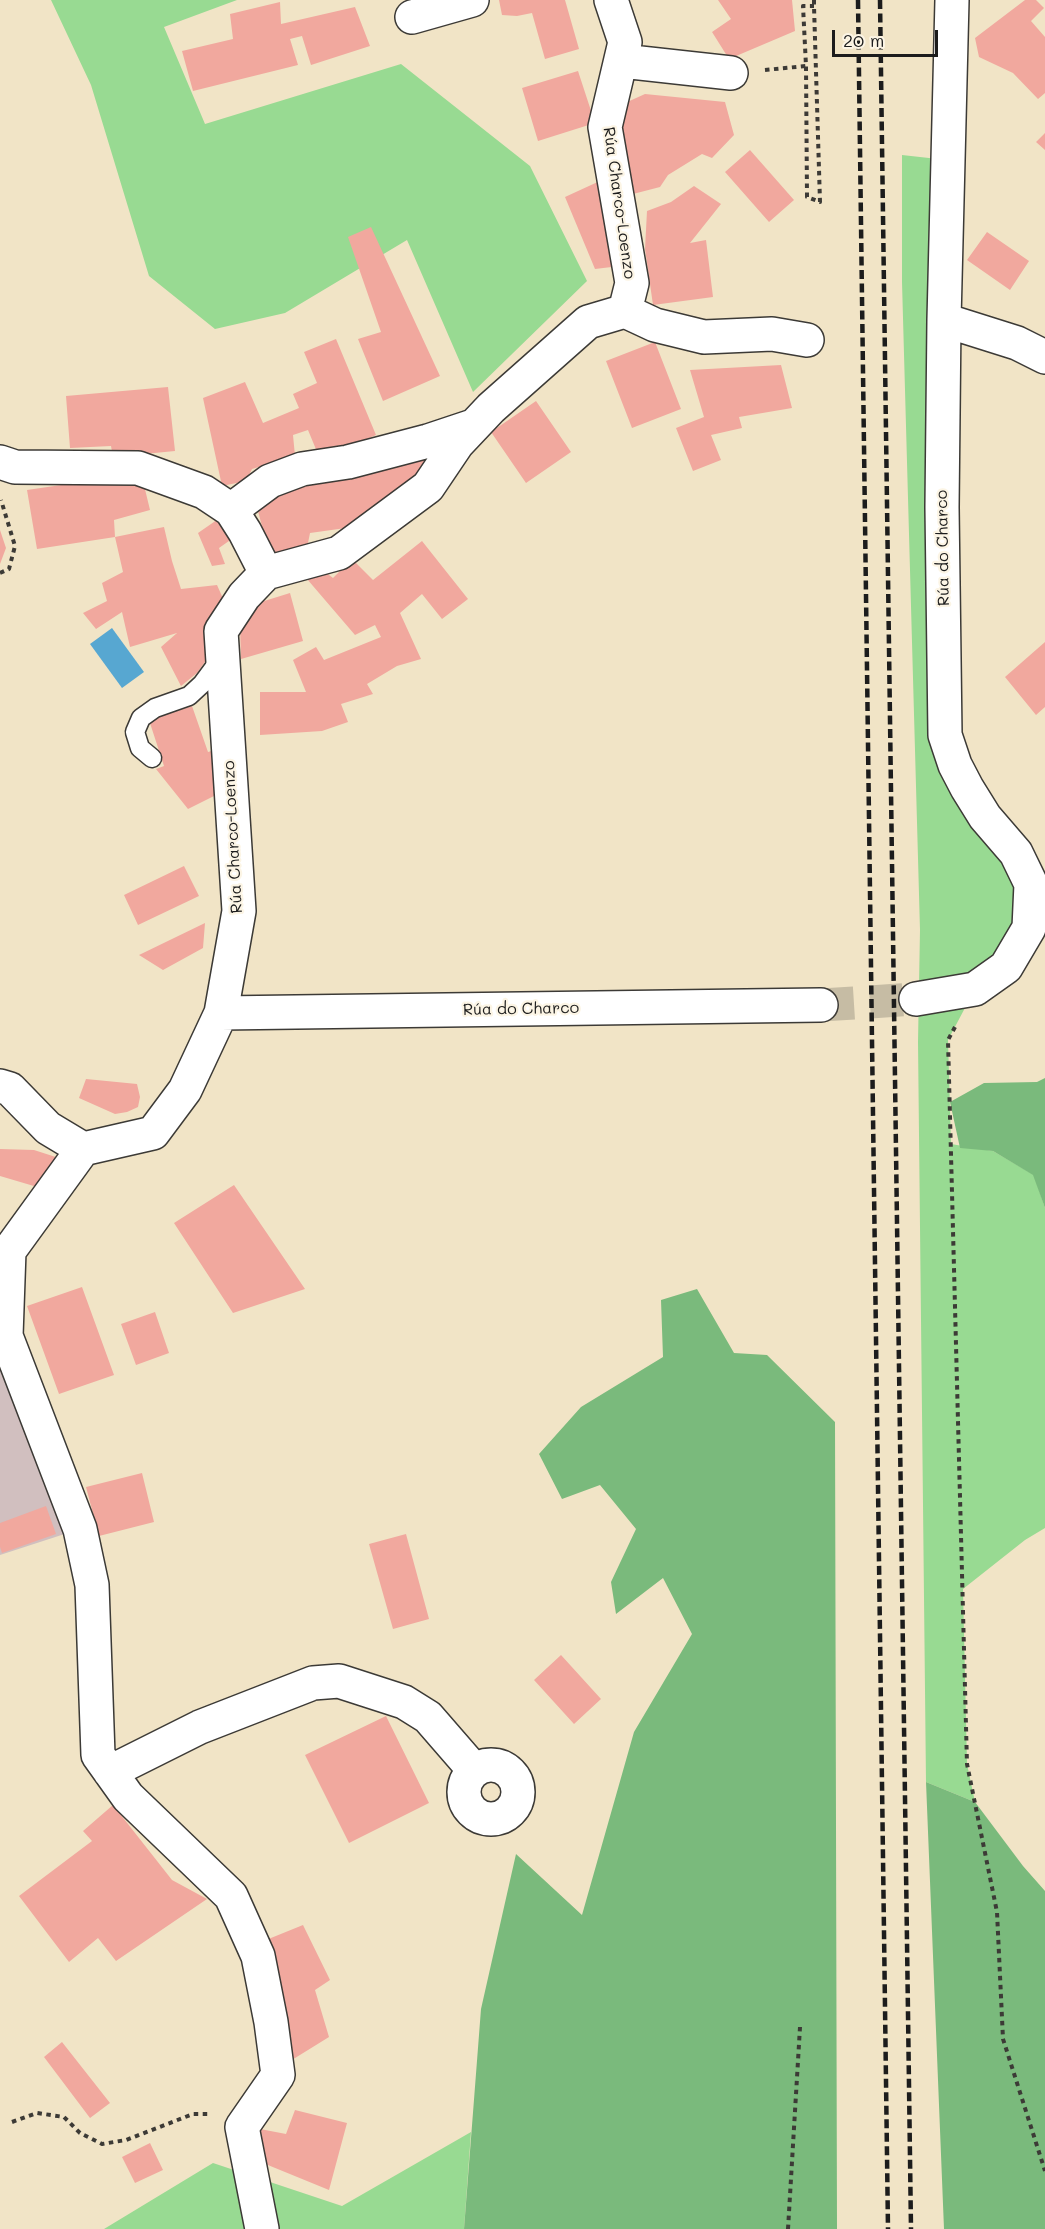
<!DOCTYPE html>
<meta charset="utf-8">
<style>
body{margin:0}
#map{position:relative;width:1045px;height:2229px;overflow:hidden;background:#f1e4c6;font-family:Mali,sans-serif}
canvas{display:block}
.scale{position:absolute;left:832px;top:30px;width:106px;height:27px;box-sizing:border-box;border:3px solid #1c1c1c;border-top:0;padding-left:8px;font-size:18px;line-height:21px;white-space:nowrap;color:#1c1c1c;-webkit-text-stroke:4px #fcf5e5;paint-order:stroke}
</style>
<div id="map">
<canvas width="1045" height="2229"></canvas>
<div class="scale">20 m</div>
</div>
<script>
const context = document.querySelector('canvas').getContext('2d');
context.lineJoin = 'round';
function paint(path, color) { context.fillStyle = color; context.fill(path, 'evenodd'); }
const toPath = rows => new Path2D(rows.map(r => 'M' + r).join(''));
function strokePath(path, color, width, dash) { context.strokeStyle = color; context.lineWidth = width; context.lineCap = dash ? 'butt' : 'round'; context.setLineDash(dash || []); context.stroke(path); }
function drawText(font, color, halo, rows, align = 'center') {
  context.font = font + ' Mali,sans-serif'; context.lineWidth = 4.5; context.setLineDash([]); context.textBaseline = 'middle'; context.strokeStyle = halo; context.fillStyle = color; for (const [text, x, y, turn = 0] of rows) {
    context.save(); context.translate(x, y); context.rotate((+turn || 0) * Math.PI / 180); context.textAlign = isNaN(turn) ? turn : align; if (halo) context.strokeText(text, 0, 0); context.fillText(text, 0, 0); context.restore();
  }
}
paint(toPath([
 [0,1331,80,1529,0,1555]
]), '#d1bfbf');
paint(toPath([
 [51,0,237,0,164,27,205,124,401,64,530,166,587,281,473,392,407,240,285,313,215,329,149,276,91,85],
 [902,155,947,160,945,735,1030,911,975,989,948,1040,951,1144,993,1151,1034,1175,1045,1208,1045,1528,1025,1540,963,1589,967,1764,975,1802,926,1782,918,1042,920,930,902,282],
 [471,2132,464,2229,104,2229,213,2163,342,2206]
]), '#98da92');
paint(toPath([
 [1045,1078,1045,1208,1033,1175,993,1151,960,1148,950,1102,984,1083,1037,1082],
 [697,1289,734,1353,767,1355,835,1422,837,2229,464,2229,481,2009,516,1854,582,1915,634,1732,692,1634,663,1578,616,1614,611,1582,636,1529,600,1485,562,1499,539,1454,581,1407,663,1357,661,1300],
 [926,1782,975,1802,1023,1866,1045,1891,1045,2229,944,2229]
]), '#7aba7c');
paint(toPath([
 [112,628,144,672,122,688,90,644]
]), '#57a7d1');
paint(toPath([
 [499,0,565,0,579,49,545,59,532,13,517,16,502,15],
 [718,0,792,0,795,31,729,59,712,32,731,19],
 [1025,0,1036,0,1044,8,1031,21,1045,37,1045,93,1038,99,1013,73,979,57,975,38],
 [280,2,281,24,355,7,370,46,311,65,302,36,290,39,298,65,193,91,182,51,233,39,230,14],
 [578,71,595,123,538,141,522,88],
 [645,94,725,102,734,135,712,158,702,154,668,175,660,187,633,194,617,131,625,103],
 [1045,133,1045,150,1036,142],
 [750,150,794,200,769,222,725,172],
 [602,180,620,266,595,269,565,197],
 [694,186,721,204,690,243,706,240,713,297,653,305,645,249,647,211,671,202],
 [371,227,440,376,383,401,358,339,381,332,348,237],
 [987,232,1029,261,1010,290,967,260],
 [336,339,376,435,320,459,308,430,293,435,295,456,252,469,246,481,222,486,203,398,245,382,263,423,299,408,293,394,317,383,304,352],
 [655,342,681,409,632,428,606,361],
 [781,365,792,408,739,417,742,428,711,435,721,460,693,471,676,428,704,417,690,370],
 [168,387,175,451,113,457,111,446,70,448,66,396],
 [536,401,571,452,526,483,491,432],
 [431,450,433,463,353,527,310,533,307,548,278,560,263,552,264,534,258,511,284,483],
 [116,477,143,481,150,510,114,520,115,537,164,527,172,561,181,589,217,585,225,603,207,659,197,673,181,686,161,647,177,633,130,647,122,612,96,629,83,613,107,601,102,583,123,572,115,537,37,549,27,490],
 [224,515,236,536,219,548,225,564,212,566,198,533],
 [0,530,6,548,0,564],
 [422,541,468,599,442,619,422,594,400,613,421,659,397,666,367,684,373,694,341,704,348,722,322,731,260,735,260,692,306,692,293,660,316,647,324,660,381,637,375,625,355,635,307,579,320,568,333,578,352,559,373,580],
 [290,593,303,641,241,659,240,626,245,607],
 [1045,642,1045,707,1036,715,1005,677],
 [192,706,208,752,218,749,216,795,188,809,156,769,164,766,149,720],
 [184,866,199,896,138,925,124,895],
 [205,923,203,948,163,970,139,955],
 [86,1079,137,1084,140,1097,138,1107,127,1112,115,1114,79,1098],
 [0,1149,34,1150,65,1160,44,1189,0,1176],
 [234,1185,305,1289,233,1313,174,1223],
 [82,1287,114,1375,59,1394,27,1306],
 [155,1312,169,1353,136,1365,121,1324],
 [142,1473,154,1522,99,1536,86,1487],
 [46,1506,56,1534,2,1553,0,1547,0,1523],
 [406,1534,429,1619,393,1629,369,1544],
 [561,1655,601,1699,574,1724,534,1680],
 [386,1716,429,1803,349,1843,305,1755],
 [113,1805,172,1880,207,1899,116,1961,98,1938,69,1962,19,1896,92,1841,83,1831],
 [303,1925,330,1980,315,1990,329,2037,287,2063,266,1940],
 [62,2042,110,2103,90,2118,44,2057],
 [295,2110,347,2123,329,2190,263,2163,252,2138,260,2129,286,2134],
 [150,2143,163,2170,135,2183,122,2157]
]), '#f1a89e');
strokePath(toPath([
 [821,1005,916,999]
]), '#c6bca4', 33, [33, 16]);
const lane = toPath([
 [152,758,140,748,135,732,141,718,155,708,189,696,202,684,222,657]
]);
const street = toPath([
 [412,17,472,0],
 [622,61,731,73],
 [625,311,655,325,704,337,772,334,807,340],
 [944,320,1017,343,1045,357],
 [0,462,15,467,138,468,204,492,231,510,245,532,266,573],
 [231,510,270,481,302,469,348,462,428,441,473,426],
 [916,999,975,989,1006,967,1029,928,1031,884,1016,853,985,817,967,788,955,765,945,735,942,507,944,320,952,0],
 [221,1013,821,1005],
 [0,1086,10,1089,48,1128,83,1149],
 [83,1149,153,1133,185,1090,221,1013,239,911,221,631,244,596,266,573,339,553,428,487,457,444,491,408,588,322,625,311,632,283,605,127,625,42,611,0],
 [83,1149,9,1251,6,1336,80,1529,92,1585,98,1755,128,1797,231,1896,258,1956,271,2022,278,2075,242,2127,262,2229],
 '464 1792a27 27 0 1 1 54 0a27 27 0 1 1-54 0Z',
 [110,1772,200,1727,313,1683,339,1681,404,1702,428,1717,474,1770]
]);
strokePath(lane, '#3c3a36', 21);
strokePath(street, '#3c3a36', 36);
strokePath(toPath([
 [814,0,814,6,820,202,807,197,806,66,803,6,814,6],
 [765,70,806,66],
 [0,573,9,569,15,546,1,500],
 [955,1027,948,1040,967,1764,997,1912,1003,2039,1045,2171],
 [12,2122,37,2113,64,2117,80,2133,102,2144,126,2140,193,2114,211,2114],
 [788,2229,800,2027]
]), '#3c3a36', 4, [4.5, 4.5]);
strokePath(lane, '#fff', 18);
strokePath(street, '#fff', 33);
strokePath(toPath([
 [858,0,888,2229],
 [880,0,911,2229]
]), '#1c1c1c', 4.5, [9, 4.5]);
drawText('16px', '#1c1c1c', '#fcf5e5', [
 ["Rúa Charco-Loenzo",619,203,82],
 ["Rúa do Charco",943,548,-91],
 ["Rúa Charco-Loenzo",233,837,-93],
 ["Rúa do Charco",521,1009,-1]
]);
</script>
